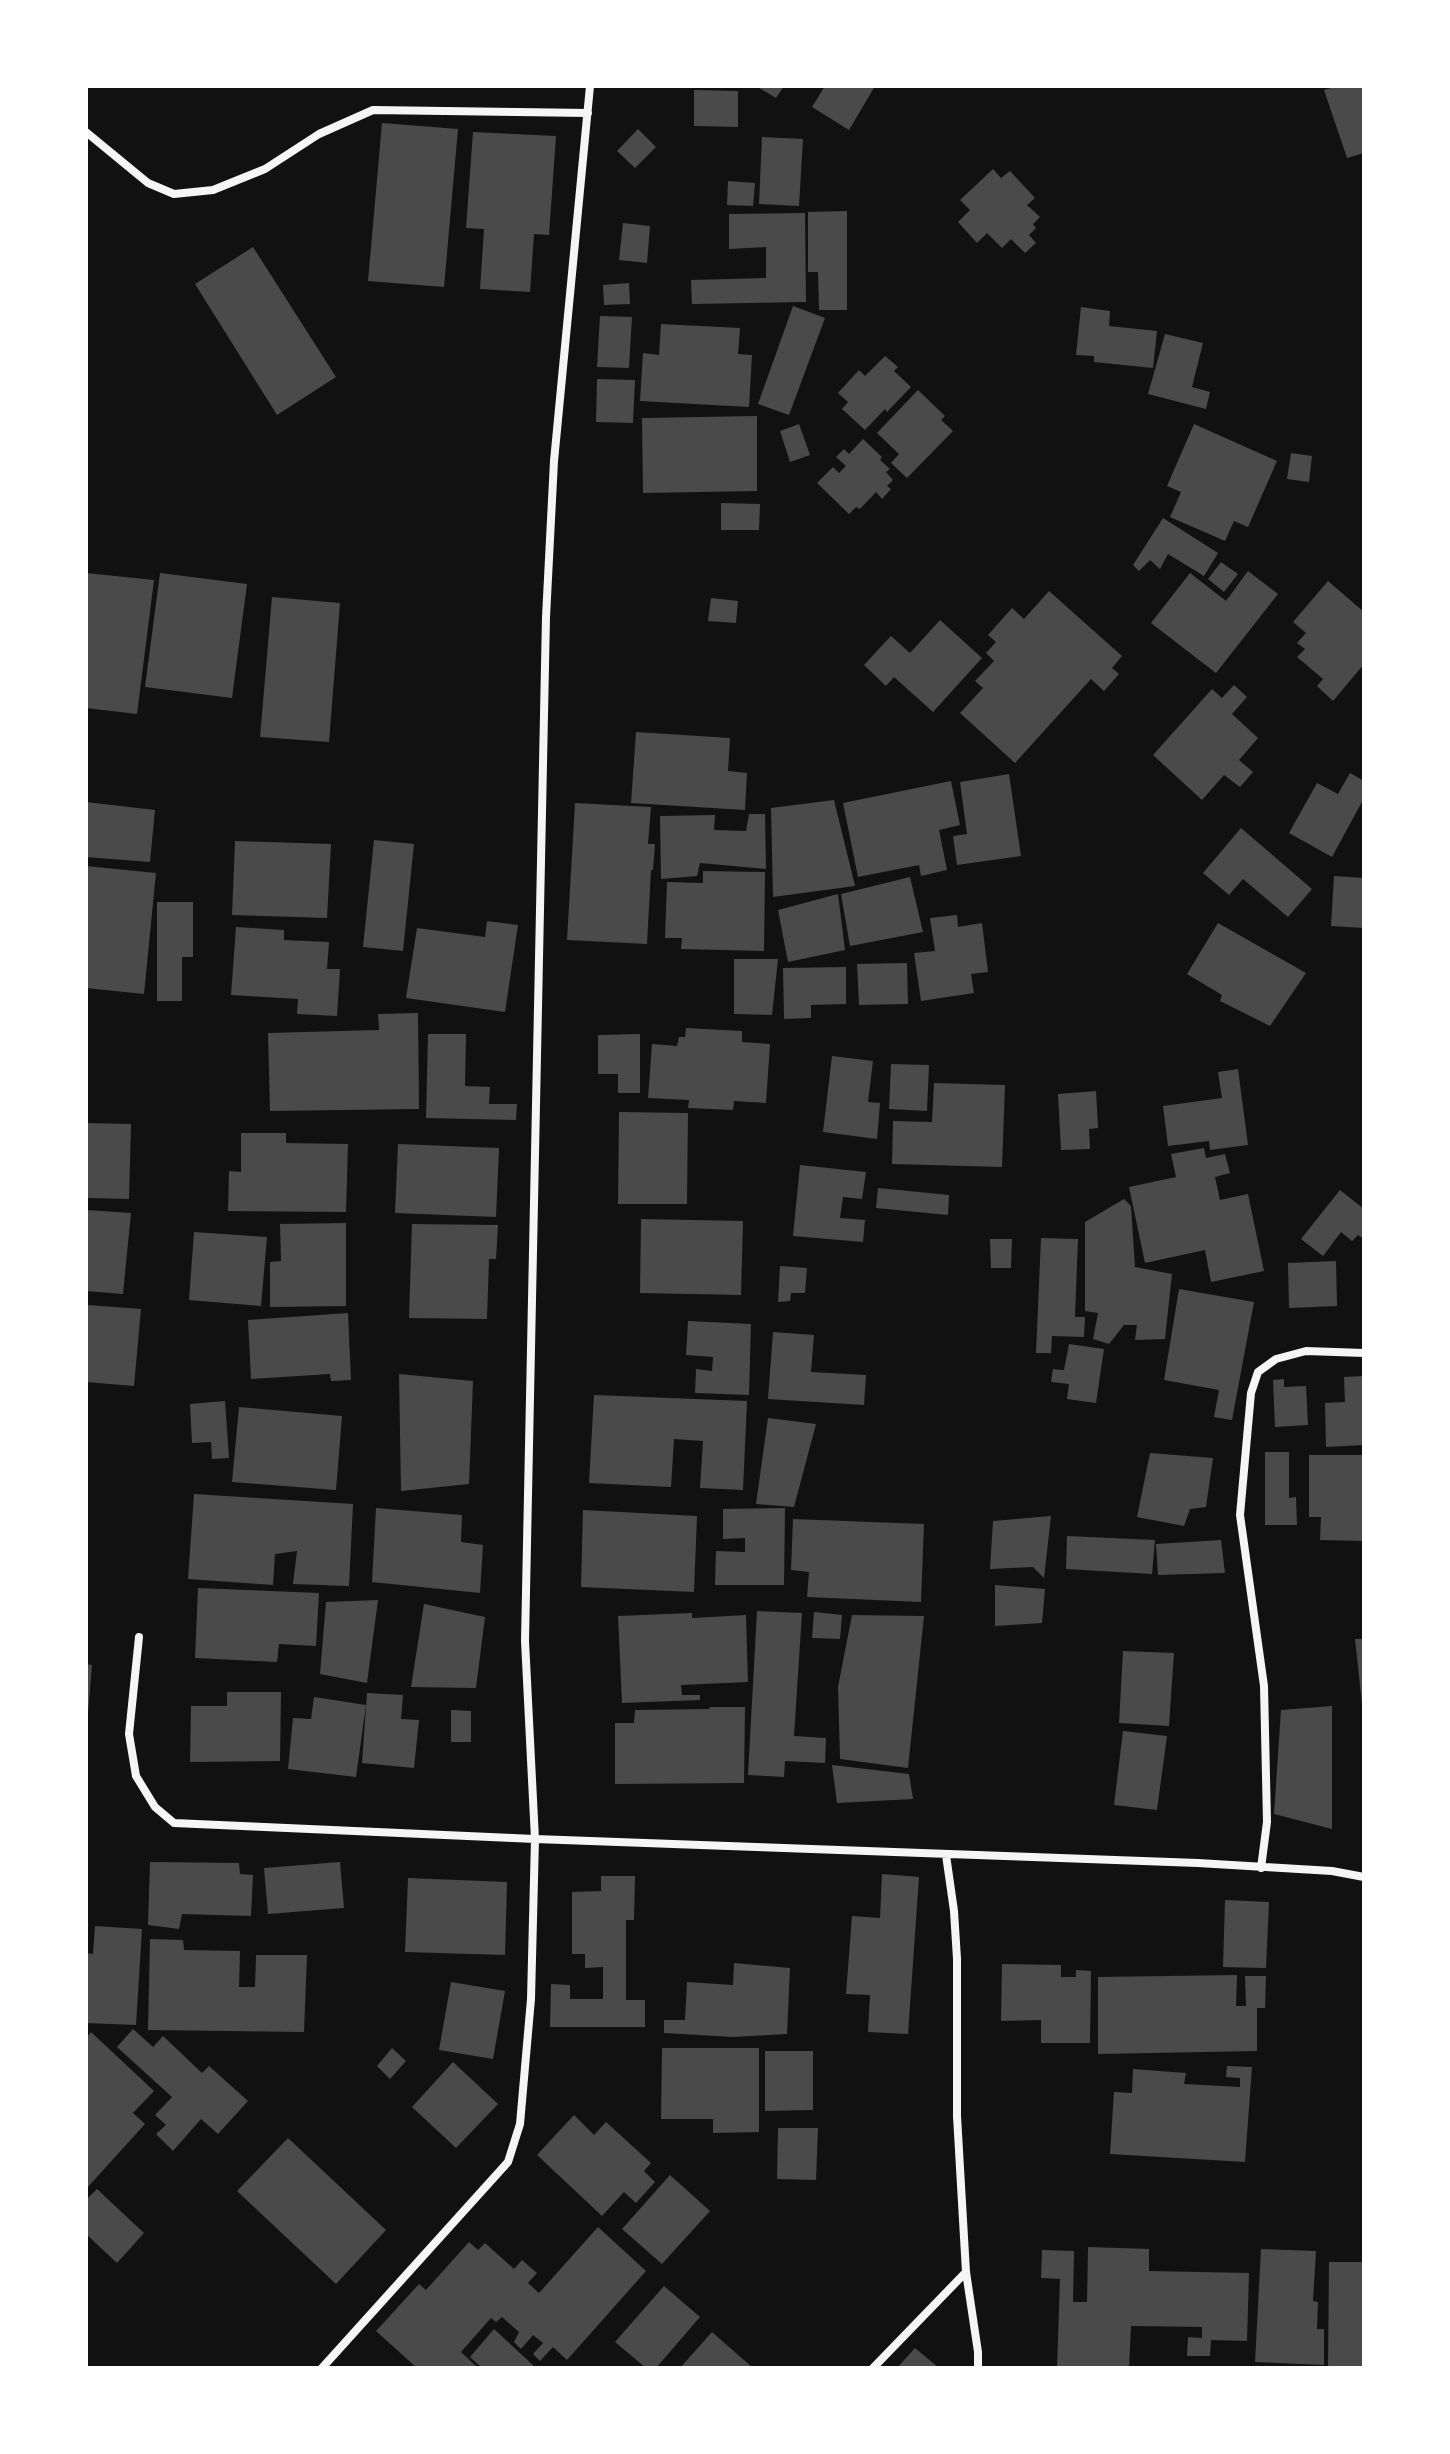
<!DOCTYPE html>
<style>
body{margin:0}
#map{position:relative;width:1450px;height:2454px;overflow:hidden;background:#111;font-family:Merriweather,serif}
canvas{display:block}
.frame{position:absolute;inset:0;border:88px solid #fff;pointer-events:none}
</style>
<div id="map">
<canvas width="1450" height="2454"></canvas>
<div class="frame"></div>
</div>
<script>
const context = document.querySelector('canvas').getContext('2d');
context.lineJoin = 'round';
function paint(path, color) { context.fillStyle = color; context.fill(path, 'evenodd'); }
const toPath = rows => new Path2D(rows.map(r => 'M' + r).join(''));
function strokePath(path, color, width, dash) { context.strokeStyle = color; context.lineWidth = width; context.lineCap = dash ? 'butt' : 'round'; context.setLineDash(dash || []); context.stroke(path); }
paint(toPath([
 [756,86,784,86,776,98],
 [825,86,875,86,849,130,812,107],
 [1338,86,1364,86,1364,153,1347,158,1324,90],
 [694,90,738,91,738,127,694,126],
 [382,123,458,129,444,287,368,281],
 [638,129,656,147,635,168,617,151],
 [473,132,556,136,549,235,534,234,530,292,480,289,484,229,466,228],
 [762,137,803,139,799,206,759,204],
 [993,169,1001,178,1010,171,1035,198,1027,205,1040,217,1033,224,1036,228,1029,235,1036,243,1025,253,1011,239,1002,248,987,233,977,243,958,222,970,210,960,200],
 [728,181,755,183,753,206,727,205],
 [847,211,847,310,819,310,818,272,808,272,808,212],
 [805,213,806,302,692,304,691,280,766,278,766,247,729,249,729,214],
 [623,223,650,226,647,263,619,260],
 [253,247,336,377,277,415,195,284],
 [629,283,630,304,604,305,603,285],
 [793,306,825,318,789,415,758,404],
 [1081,307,1110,311,1109,326,1157,331,1153,368,1094,362,1094,356,1076,355],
 [600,316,632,317,629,368,597,367],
 [661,324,740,328,738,354,752,355,749,407,640,401,643,353,659,355],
 [1165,334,1203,343,1192,387,1210,392,1206,409,1148,394],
 [885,356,898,367,894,371,911,387,887,412,885,409,865,430,842,409,848,402,838,393,859,370,865,376],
 [597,379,635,380,633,423,596,422],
 [918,390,945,416,941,420,953,431,907,478,891,463,899,454,877,433],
 [757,416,757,491,643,493,642,418],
 [799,424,810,455,790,462,780,431],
 [1194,424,1277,461,1248,527,1234,521,1225,541,1170,517,1181,492,1167,486],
 [863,439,882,457,880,460,890,469,886,472,893,480,887,486,891,489,882,499,876,492,860,509,856,507,849,514,817,483,833,467,839,473,846,466,836,457,844,449,849,454],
 [1291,453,1312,456,1309,482,1287,479],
 [721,503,760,504,759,530,721,530],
 [1163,518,1218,553,1204,576,1168,554,1160,569,1150,560,1139,571,1133,565],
 [1221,562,1238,574,1224,592,1208,579],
 [1248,571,1278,594,1216,673,1151,623,1190,573,1226,601],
 [86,573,154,580,137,714,86,708],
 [160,573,247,584,232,698,145,687],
 [1328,581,1364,612,1364,664,1333,701,1317,686,1323,679,1297,657,1305,649,1297,643,1306,633,1293,622],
 [1049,591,1122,656,1112,668,1119,674,1104,691,1091,679,1015,763,960,713,983,688,975,681,994,661,986,653,996,642,988,635,1012,608,1024,619],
 [272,597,340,603,329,742,260,737],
 [711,598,738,601,736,623,708,621],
 [940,620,982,658,933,712,894,677,886,686,864,665,891,636,910,653],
 [1234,685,1247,697,1232,714,1258,738,1239,760,1253,772,1240,787,1224,775,1202,800,1153,755,1212,689,1222,698],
 [636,732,730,738,728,771,747,773,745,810,631,803],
 [1350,773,1364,781,1364,798,1332,857,1289,833,1317,783,1338,794],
 [1009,774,1021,856,957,865,953,836,967,834,960,782],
 [951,781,960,825,939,830,947,870,921,876,919,865,858,877,843,803],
 [834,800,855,886,773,897,771,808],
 [86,802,155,810,150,862,86,857],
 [575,803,651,807,648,844,655,844,653,870,651,870,647,944,567,940],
 [749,814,765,814,766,869,700,863,697,876,661,879,660,816,715,815,714,830,746,831],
 [1241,828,1312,889,1288,917,1243,879,1229,895,1203,873],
 [374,840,414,844,403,951,363,947],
 [235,841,331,844,327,918,232,915],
 [86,866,156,873,144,994,86,988],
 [703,871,765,872,764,951,681,949,682,938,665,938,667,882,703,883],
 [1334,876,1364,878,1364,928,1331,926],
 [910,877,923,932,850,946,841,894],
 [838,894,845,950,788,962,778,910],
 [157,902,193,902,193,957,182,957,182,1001,157,1001],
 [957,915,958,927,982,923,988,972,971,974,974,993,921,1001,914,953,935,951,930,918],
 [487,921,518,925,505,1012,406,998,417,928,485,937],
 [1218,923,1306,973,1270,1026,1220,1001,1222,995,1187,974],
 [236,927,284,930,284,940,329,942,327,969,340,969,337,1016,297,1014,298,999,231,995],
 [734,959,778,959,772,1015,734,1014],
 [907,963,908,1004,859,1005,857,964],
 [846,967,846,1004,811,1005,811,1018,784,1019,783,968],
 [418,1013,419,1109,270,1111,268,1033,379,1030,378,1014],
 [686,1028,742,1031,742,1042,770,1044,766,1103,734,1101,733,1110,688,1108,689,1100,648,1098,652,1044,677,1046,679,1037,685,1037],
 [428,1034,466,1034,465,1086,490,1087,489,1104,517,1104,516,1120,426,1118],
 [640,1034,640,1093,618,1093,618,1074,598,1074,598,1035],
 [832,1056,873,1061,868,1102,880,1103,877,1139,823,1132],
 [891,1064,929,1065,927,1111,889,1109],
 [1238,1069,1248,1145,1210,1150,1209,1141,1168,1146,1163,1106,1222,1098,1218,1072],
 [934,1083,1005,1085,1002,1167,892,1164,893,1121,932,1122],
 [1096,1091,1098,1128,1089,1129,1090,1149,1061,1150,1058,1094],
 [619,1112,688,1113,687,1204,618,1204],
 [86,1123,131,1124,129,1199,86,1198],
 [241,1133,286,1133,286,1143,348,1144,346,1212,228,1211,229,1171,241,1172],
 [398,1144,499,1148,496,1217,395,1213],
 [1204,1148,1206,1158,1225,1154,1230,1173,1215,1177,1220,1200,1248,1194,1264,1271,1211,1282,1205,1250,1145,1263,1129,1187,1176,1177,1171,1154],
 [800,1165,866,1172,862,1199,843,1197,840,1218,865,1220,863,1242,793,1236],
 [878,1188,949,1195,948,1215,876,1208],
 [1340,1190,1364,1209,1364,1239,1358,1235,1352,1241,1341,1232,1323,1256,1301,1239],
 [1124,1199,1131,1206,1135,1267,1172,1274,1165,1339,1135,1340,1137,1325,1124,1325,1109,1344,1093,1339,1098,1313,1085,1311,1085,1222],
 [86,1210,131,1213,123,1294,86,1291],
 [641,1219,743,1221,741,1295,640,1293],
 [346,1223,346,1306,270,1307,270,1262,281,1261,280,1224],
 [412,1224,498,1225,496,1259,489,1259,487,1319,409,1318],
 [194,1232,267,1237,261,1306,189,1300],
 [1041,1238,1078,1239,1075,1317,1085,1317,1084,1337,1052,1336,1051,1353,1036,1353],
 [990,1239,1012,1239,1011,1268,991,1268],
 [1336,1261,1337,1306,1289,1308,1288,1263],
 [780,1266,807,1268,805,1293,791,1293,790,1301,778,1302],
 [1179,1289,1254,1302,1232,1420,1214,1417,1219,1390,1164,1380],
 [88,1305,141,1309,134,1386,86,1382],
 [348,1313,351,1380,331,1381,330,1374,251,1379,248,1320],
 [688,1321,751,1324,749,1395,695,1393,696,1369,712,1371,713,1357,686,1355],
 [773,1332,814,1335,811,1372,866,1375,864,1405,768,1399],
 [1069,1344,1104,1349,1096,1403,1067,1399,1069,1384,1051,1382,1053,1369,1064,1370],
 [399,1374,473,1381,469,1484,401,1491],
 [1364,1376,1364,1445,1326,1447,1325,1403,1345,1402,1344,1377],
 [1284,1379,1284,1387,1306,1386,1308,1425,1275,1427,1273,1380],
 [594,1395,747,1401,743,1490,700,1488,703,1441,674,1439,671,1487,589,1483],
 [225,1401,229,1458,212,1459,211,1442,192,1443,190,1404],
 [239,1407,342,1416,336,1490,232,1482],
 [768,1418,816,1424,794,1507,756,1504],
 [1265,1452,1289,1452,1289,1498,1296,1497,1297,1525,1265,1525],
 [1150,1453,1213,1458,1206,1507,1190,1509,1184,1526,1137,1517],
 [1309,1455,1364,1455,1364,1541,1320,1540,1321,1517,1309,1517],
 [194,1494,353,1504,349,1586,293,1584,297,1551,275,1554,273,1585,188,1579],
 [376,1508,462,1515,461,1542,483,1545,480,1593,372,1582],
 [785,1508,784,1585,715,1585,716,1551,745,1552,745,1538,723,1539,723,1509],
 [583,1510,697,1516,694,1592,581,1587],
 [1051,1516,1044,1578,1033,1567,990,1569,993,1521],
 [793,1519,924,1524,921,1602,807,1597,809,1572,791,1570],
 [1067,1536,1155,1540,1152,1574,1066,1569],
 [1221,1540,1225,1573,1158,1575,1156,1544],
 [995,1585,1045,1589,1042,1623,995,1626],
 [198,1588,319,1593,316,1646,279,1644,277,1662,195,1658],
 [378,1600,367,1683,320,1674,326,1602],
 [424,1604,485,1617,476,1688,411,1687],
 [757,1611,802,1613,794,1736,826,1738,825,1763,785,1761,784,1777,748,1775],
 [814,1612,842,1615,840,1639,812,1638],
 [692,1613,692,1618,746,1615,748,1682,681,1685,682,1695,700,1695,700,1700,622,1703,618,1616],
 [852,1615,924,1616,908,1768,840,1759,838,1687],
 [1355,1639,1364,1639,1364,1704,1362,1704],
 [1123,1651,1174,1653,1169,1726,1119,1723],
 [86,1664,92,1665,88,1714,86,1713],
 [227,1692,281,1692,280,1761,190,1762,191,1706,227,1706],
 [367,1693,403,1695,401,1719,419,1720,414,1768,362,1763],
 [314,1697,366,1705,356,1777,288,1769,293,1718,311,1719],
 [1332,1706,1332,1829,1274,1814,1281,1710],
 [710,1707,745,1707,744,1783,615,1784,615,1723,634,1723,635,1710,709,1709],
 [451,1710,471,1711,471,1742,451,1742],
 [1123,1731,1167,1736,1157,1810,1114,1805],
 [832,1765,909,1774,913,1799,837,1803],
 [150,1862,239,1863,240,1874,253,1875,251,1916,182,1914,179,1929,148,1925],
 [340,1862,344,1908,268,1914,264,1868],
 [882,1874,919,1877,908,2034,868,2032,870,1995,846,1994,852,1916,880,1918],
 [601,1876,635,1876,634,1920,626,1920,626,2000,645,2000,645,2027,550,2027,551,1984,570,1985,570,1999,603,1999,603,1967,585,1968,585,1954,572,1954,572,1892,601,1891],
 [408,1878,507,1882,505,1955,405,1952],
 [1225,1900,1269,1902,1266,1968,1223,1967],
 [95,1926,142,1929,136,2025,86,2023,86,1953,93,1954],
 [150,1939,183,1940,184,1950,240,1951,239,1987,255,1987,256,1955,307,1955,304,2032,148,2030],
 [734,1963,790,1968,787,2034,733,2037,664,2033,664,2020,685,2020,687,1982,733,1985],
 [1002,1964,1061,1965,1061,1977,1076,1977,1076,1970,1091,1971,1090,2043,1041,2043,1041,2020,1001,2021],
 [1237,1975,1236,2006,1246,2006,1245,1976,1266,1976,1265,2008,1257,2008,1257,2051,1098,2054,1098,1977],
 [451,1982,505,1991,493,2059,439,2050],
 [133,2029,153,2047,163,2036,202,2073,209,2066,248,2101,218,2134,201,2119,173,2151,156,2134,166,2125,155,2115,172,2097,117,2047],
 [91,2032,154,2091,133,2113,145,2124,86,2189,86,2038],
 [392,2048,406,2061,390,2079,377,2066],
 [662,2048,759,2048,759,2132,713,2133,713,2119,661,2119],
 [765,2051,813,2051,813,2110,765,2111],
 [453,2062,498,2104,456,2148,412,2107],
 [1227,2066,1252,2067,1245,2162,1110,2154,1114,2092,1132,2093,1133,2069,1186,2073,1184,2084,1240,2087,1240,2078,1226,2077],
 [574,2115,594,2135,606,2122,651,2163,644,2171,655,2182,636,2203,624,2192,602,2216,537,2155],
 [778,2128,818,2128,816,2180,777,2179],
 [288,2138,386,2230,336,2284,237,2191],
 [670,2175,710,2211,662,2264,622,2229],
 [97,2189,144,2233,117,2263,86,2234,86,2200],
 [598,2227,646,2271,567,2360,553,2347,540,2361,533,2354,543,2343,533,2335,521,2349,514,2342,519,2332,502,2317,496,2322,491,2318,461,2352,478,2368,417,2368,376,2331,419,2284,426,2290,469,2242,478,2250,485,2243,514,2269,522,2260,537,2273,528,2283,539,2293],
 [1088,2247,1149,2249,1149,2271,1249,2273,1247,2341,1211,2340,1210,2356,1187,2356,1188,2337,1202,2338,1202,2327,1131,2326,1129,2368,1057,2368,1060,2279,1041,2278,1042,2250,1074,2251,1073,2302,1087,2302],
 [1261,2249,1316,2251,1313,2301,1318,2302,1317,2329,1324,2329,1324,2365,1255,2362],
 [1329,2262,1364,2262,1364,2366,1328,2366],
 [664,2286,700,2317,656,2368,646,2368,615,2342],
 [494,2329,536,2368,482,2368,470,2357],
 [712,2332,753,2368,680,2368],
 [915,2348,939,2368,897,2368]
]), '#4a4a4a');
strokePath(toPath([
 [86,132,148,183,174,194,213,190,265,169,319,134,373,110,588,113],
 [139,1637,129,1734,136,1776,155,1807,174,1823,535,1839,1198,1863,1332,1871,1364,1877],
 [946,1855,954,1911,957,1959,957,2116,966,2272,978,2352,978,2368],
 [1261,1868,1267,1822,1264,1686,1240,1515,1251,1393,1258,1372,1276,1359,1306,1351,1364,1353],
 [322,2368,508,2162,520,2124,531,1999,535,1839,525,1641,546,617,554,461,590,86],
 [873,2368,966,2272]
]), '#f5f5f5', 8);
</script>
